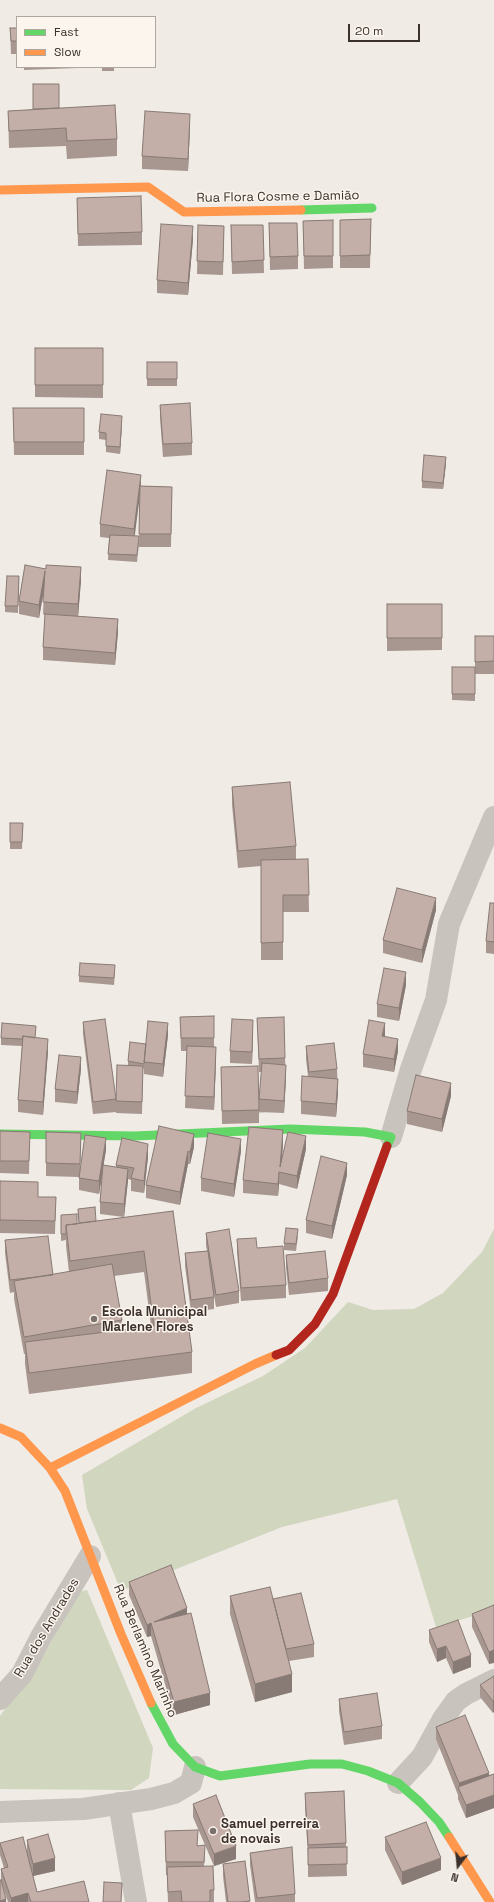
<!DOCTYPE html>
<meta charset="utf-8">
<style>
body{margin:0}
#map{position:relative;width:494px;height:1902px;overflow:hidden;background:#f0ebe5;font-family:"Space Grotesk",sans-serif}
canvas{display:block}
.legend{position:absolute;left:16px;top:16px;width:140px;height:52px;box-sizing:border-box;background:#fbf5ee;border:1px solid #aea6a0;margin:0;padding:5px 7px;list-style:none;font-size:12px;color:#3b302b}
.legend li{display:flex;align-items:center;gap:8px;height:20px}
.legend b{width:20px;border:1px solid #aea6a0}
.north{position:absolute;left:438px;top:1846px;width:40px;height:40px;-webkit-text-stroke:3px #fbf5ee;paint-order:stroke;rotate:196deg;font-size:11px;font-weight:700;line-height:16px;text-align:center;color:#3b302b}
.north::after{content:'';display:block;margin:auto;width:14px;height:18px;background:#3b302b;clip-path:polygon(50% 0,100% 100%,50% 72%,0 100%)}
.scale{position:absolute;left:348px;top:24px;width:72px;height:18px;box-sizing:border-box;border:2px solid #3b302b;border-top:0;padding-left:5px;font-size:12px;line-height:14px;white-space:nowrap;color:#3b302b;-webkit-text-stroke:3px #fbf5ee;paint-order:stroke}
</style>
<div id="map">
<canvas width="494" height="1902"></canvas>
<ul class="legend">
<li><b style="height:5px;background:#63d668"></b>Fast</li>
<li><b style="height:5px;background:#ff974d"></b>Slow</li>
</ul>
<div class="north">N</div>
<div class="scale">20 m</div>
</div>
<script>
const context = document.querySelector('canvas').getContext('2d');
context.lineJoin = 'round';
function paint(path, color) { context.fillStyle = color; context.fill(path, 'evenodd'); }
const toPath = rows => new Path2D(rows.map(r => 'M' + r).join(''));
function strokePath(path, color, width, dash) { context.strokeStyle = color; context.lineWidth = width; context.lineCap = dash ? 'butt' : 'round'; context.setLineDash(dash || []); context.stroke(path); }
function drawText(font, color, halo, rows, align = 'center') {
  context.font = font + ' "Space Grotesk",sans-serif'; context.lineWidth = 3; context.setLineDash([]); context.textBaseline = 'middle'; context.strokeStyle = halo; context.fillStyle = color; for (const [text, x, y, turn = 0] of rows) {
    context.save(); context.translate(x, y); context.rotate((+turn || 0) * Math.PI / 180); context.textAlign = isNaN(turn) ? turn : align; if (halo) context.strokeText(text, 0, 0); context.fillText(text, 0, 0); context.restore();
  }
}
paint(toPath([
 [494,1229,494,1610,436,1627,397,1499,282,1527,121,1591,87,1509,82,1475,196,1408,263,1376,305,1348,348,1302,373,1310,414,1309,443,1293,482,1252],
 [87,1590,153,1748,149,1778,131,1790,0,1789,0,1716,41,1660,79,1592]
]), '#d1d6bf');
strokePath(toPath([
 [391,1137,411,1069,436,1000,449,924,494,817],
 [0,1699,22,1674,41,1637,90,1556],
 [398,1783,422,1757,443,1719,456,1701,466,1694,494,1680],
 [119,1803,136,1902],
 [0,1812,83,1809,151,1799,174,1793,191,1783,195,1767]
]), '#c9c3be', 22);
strokePath(toPath([
 [301,210,372,208],
 [0,1134,135,1136,290,1129,365,1132,391,1137,387,1146],
 [151,1703,173,1744,195,1767,220,1776,310,1764,342,1764,368,1771,398,1783,420,1802,439,1822,449,1837]
]), '#63d668', 9);
strokePath(toPath([
 [0,190,148,187,184,212,301,210],
 [0,1428,21,1437,50,1468,65,1491,121,1634,151,1703],
 [50,1468,255,1364,276,1355],
 [449,1837,490,1902]
]), '#ff974d', 9);
strokePath(toPath([
 [276,1355,289,1350,315,1324,333,1294,387,1146]
]), '#b3261e', 9);
paint(toPath([
 [10,28,17,28,17,54,11,54],
 [24,67,77,67,77,68,24,70],
 [102,67,114,67,114,71,102,71],
 [59,108,117,139,117,156,67,159,66,146,9,148,8,111],
 [190,126,188,171,142,169,142,156],
 [77,198,142,232,142,245,78,246],
 [371,219,370,268,340,268,340,220],
 [333,220,333,268,304,269,303,221],
 [269,223,298,256,298,269,270,270],
 [198,225,224,226,223,275,197,274],
 [231,225,263,225,264,273,232,274],
 [193,239,188,295,157,293,157,280],
 [35,348,103,348,103,398,35,397],
 [147,362,177,362,177,386,147,386],
 [160,405,192,443,192,455,163,457,160,418],
 [13,408,84,408,84,455,14,455],
 [122,423,120,454,106,452,106,440,99,439,99,432],
 [446,463,443,489,422,488,422,481],
 [141,486,172,487,171,547,139,547,140,492,134,536,139,543,137,562,108,560,109,538,100,537,100,524],
 [25,565,46,569,46,565,81,567,81,580,78,617,118,619,118,632,115,665,43,660,43,647,45,615,43,614,44,590,39,618,19,614,19,601],
 [19,576,18,613,5,612,5,606],
 [387,604,442,604,442,650,387,651],
 [475,636,494,636,494,674,475,674,475,701,452,700,452,667,475,667],
 [232,787,296,846,296,859,308,859,309,912,283,912,283,960,261,960,261,866,238,868,232,805],
 [10,823,23,823,22,849,10,849],
 [494,903,494,954,486,953,486,941],
 [436,910,422,963,383,953,383,940],
 [115,971,114,985,79,982,79,976],
 [406,985,399,1021,377,1017,377,1004],
 [214,1016,214,1047,216,1060,214,1110,185,1108,187,1051,181,1051,180,1017],
 [257,1018,285,1058,286,1077,284,1113,259,1112,259,1099,262,1072,259,1072],
 [83,1022,116,1099,116,1112,93,1114,83,1034],
 [253,1032,252,1064,230,1063,230,1051],
 [168,1035,163,1077,144,1074,144,1067,143,1070,142,1114,116,1113,116,1101,128,1065,128,1061,146,1044],
 [1,1038,36,1038,48,1051,43,1115,18,1112,18,1100,22,1046,1,1045],
 [306,1046,337,1069,338,1092,336,1117,301,1114,301,1101,308,1076,306,1059],
 [398,1051,394,1072,363,1067,363,1054],
 [221,1067,259,1110,259,1123,222,1124],
 [81,1069,77,1104,55,1102,55,1089],
 [451,1096,442,1132,407,1124,407,1111],
 [0,1131,30,1132,29,1174,0,1173],
 [46,1132,81,1133,80,1167,106,1150,103,1165,116,1167,116,1165,148,1157,144,1193,131,1191,131,1180,128,1179,124,1217,100,1214,100,1202,103,1170,99,1194,79,1190,79,1177,46,1176],
 [283,1143,282,1160,306,1149,297,1189,279,1184,278,1196,243,1193,243,1180],
 [194,1147,190,1164,188,1164,180,1205,146,1198,146,1185],
 [241,1151,234,1197,201,1191,201,1178],
 [347,1175,332,1239,306,1233,306,1220],
 [0,1181,38,1197,56,1197,55,1234,0,1233],
 [78,1209,96,1221,173,1211,192,1352,192,1373,29,1394,25,1364,25,1354,24,1354,14,1299,14,1292,10,1293,5,1253,5,1240,53,1275,69,1272,66,1246,66,1240,61,1241,61,1215,77,1224,79,1223],
 [144,1272,151,1326,122,1330,122,1320,114,1276],
 [206,1233,239,1291,239,1303,216,1307,211,1278,214,1297,214,1309,191,1312,185,1266,185,1253,207,1251,206,1246],
 [298,1236,296,1251,284,1250,284,1243],
 [237,1239,257,1248,286,1285,286,1298,241,1301,237,1252],
 [286,1255,328,1278,328,1291,289,1295,286,1268],
 [129,1582,187,1614,210,1705,174,1715,151,1636,147,1637,129,1595],
 [230,1596,273,1599,314,1644,314,1657,289,1661,292,1692,255,1702,230,1614],
 [494,1605,489,1664,472,1627,472,1614],
 [429,1630,471,1667,453,1674,446,1658,437,1662,429,1642],
 [494,1676,493,1713,480,1697,480,1685],
 [339,1699,382,1726,382,1739,344,1745,339,1711],
 [436,1727,489,1775,494,1774,494,1808,466,1818,458,1799,458,1795,436,1739],
 [344,1791,347,1876,308,1877,308,1858,305,1806,305,1793],
 [193,1804,236,1859,214,1866,193,1817],
 [165,1831,197,1846,205,1858,204,1866,214,1890,214,1902,168,1902,167,1875,166,1875],
 [385,1837,441,1870,402,1885,385,1850],
 [27,1840,55,1871,33,1876,37,1892,89,1902,8,1902,2,1884,6,1902,1,1881,1,1869,4,1868,0,1855,0,1843,27,1852],
 [250,1853,295,1894,295,1902,255,1902,250,1865],
 [245,1861,250,1902,226,1902,223,1876,223,1864]
]), '#a89690');
paint(toPath([
 [190,114,190,126,188,171,188,159],
 [193,226,193,239,188,295,188,283],
 [122,416,122,423,120,454,120,447],
 [446,457,446,463,443,489,443,483],
 [141,475,141,487,134,542,134,529],
 [81,567,81,580,78,617,78,604],
 [45,571,45,584,39,618,39,605],
 [118,619,118,632,115,665,115,653],
 [436,898,436,910,422,963,422,950],
 [406,972,406,985,399,1021,399,1008],
 [253,1020,253,1032,252,1064,252,1052],
 [168,1023,168,1035,163,1077,163,1064],
 [385,1023,385,1036,382,1049,382,1036],
 [48,1039,48,1051,43,1115,43,1102],
 [398,1039,398,1051,394,1072,394,1059],
 [216,1047,216,1060,214,1110,214,1097],
 [81,1057,81,1069,77,1104,77,1092],
 [286,1065,286,1077,284,1113,284,1101],
 [338,1079,338,1092,336,1117,336,1104],
 [451,1083,451,1096,442,1132,442,1119],
 [283,1130,283,1143,281,1172,280,1167],
 [194,1134,194,1147,190,1164,190,1152],
 [306,1136,306,1149,297,1189,297,1176],
 [106,1138,106,1150,99,1194,99,1181],
 [241,1139,241,1151,234,1197,234,1184],
 [148,1144,148,1157,144,1193,144,1181],
 [188,1151,188,1164,180,1205,180,1192],
 [347,1163,347,1175,332,1239,332,1226],
 [128,1169,128,1181,124,1217,124,1204],
 [279,1172,279,1184,278,1196,278,1184],
 [187,1608,187,1621,154,1622],
 [151,1623,151,1636,147,1637,147,1625],
 [446,1646,446,1658,437,1662,437,1649],
 [494,1650,494,1663,489,1664,489,1652],
 [471,1655,471,1667,453,1674,453,1662],
 [292,1674,292,1692,255,1702,255,1684],
 [210,1693,210,1705,174,1715,174,1702],
 [494,1700,494,1712,493,1713,493,1701],
 [489,1773,489,1786,459,1788,459,1783],
 [494,1795,494,1808,466,1818,466,1805],
 [236,1846,236,1859,214,1866,214,1854],
 [55,1858,55,1871,33,1876,33,1864],
 [441,1858,441,1870,402,1885,402,1872],
 [28,1893,28,1902,11,1902,11,1898],
 [6,1899,6,1902,0,1902,0,1901]
]), '#887a75');
const building = toPath([
 [10,28,17,28,17,41,11,41,10,28],
 [33,84,59,84,59,108,33,109,33,84],
 [115,105,117,139,67,141,66,128,9,131,8,111,115,105],
 [145,111,190,114,188,159,142,156,145,111],
 [141,196,142,232,78,234,77,198,141,196],
 [371,219,370,255,340,256,340,220,371,219],
 [333,220,333,256,304,256,303,221,333,220],
 [269,223,297,223,298,256,270,257,269,223],
 [161,224,193,226,188,283,157,280,161,224],
 [198,225,224,226,223,262,197,261,198,225],
 [231,225,263,225,264,260,232,262,231,225],
 [35,348,103,348,103,385,35,385,35,348],
 [147,362,177,362,177,379,147,379,147,362],
 [190,403,192,443,163,444,160,405,190,403],
 [13,408,84,408,84,442,14,442,13,408],
 [101,414,122,416,120,447,106,446,106,433,99,432,101,414],
 [424,455,446,457,443,483,422,481,424,455],
 [107,470,141,475,134,529,100,524,107,470],
 [140,486,172,487,171,534,139,534,140,486],
 [110,535,139,536,137,555,108,554,110,535],
 [25,565,46,569,46,565,81,567,78,604,43,602,45,571,39,605,19,601,25,565],
 [7,576,19,576,18,606,5,606,7,576],
 [387,604,442,604,442,638,387,638,387,604],
 [45,614,118,619,115,653,43,647,45,614],
 [475,636,494,636,494,661,475,662,475,636],
 [452,667,475,667,475,694,452,694,452,667],
 [290,782,296,846,238,851,232,787,290,782],
 [10,823,23,823,22,842,10,842,10,823],
 [308,859,309,895,283,895,283,942,261,943,261,860,308,859],
 [397,888,436,898,422,950,383,940,397,888],
 [490,903,494,903,494,942,486,941,490,903],
 [80,963,115,965,114,978,79,976,80,963],
 [384,968,406,972,399,1008,377,1004,384,968],
 [214,1016,214,1038,181,1038,180,1017,214,1016],
 [284,1017,285,1058,259,1059,257,1018,284,1017],
 [105,1019,116,1099,93,1102,83,1022,105,1019],
 [232,1019,253,1020,252,1052,230,1051,232,1019],
 [369,1020,385,1023,382,1036,398,1039,394,1059,363,1054,369,1020],
 [148,1021,168,1023,163,1064,144,1062,148,1021],
 [2,1023,36,1026,35,1038,23,1036,22,1039,1,1038,2,1023],
 [23,1036,48,1039,43,1102,18,1100,23,1036],
 [130,1042,146,1044,144,1064,128,1061,130,1042],
 [334,1043,337,1069,309,1072,306,1046,334,1043],
 [187,1046,216,1047,214,1097,185,1096,187,1046],
 [59,1055,81,1057,77,1092,55,1089,59,1055],
 [262,1063,286,1065,284,1101,259,1099,262,1063],
 [117,1065,143,1066,142,1102,116,1101,117,1065],
 [258,1066,259,1110,222,1111,221,1067,258,1066],
 [416,1075,451,1083,442,1119,407,1111,416,1075],
 [302,1076,338,1079,336,1104,301,1101,302,1076],
 [159,1126,194,1134,190,1152,188,1151,180,1192,146,1185,159,1126],
 [249,1127,283,1130,280,1167,288,1132,306,1136,297,1176,279,1172,278,1184,243,1180,249,1127],
 [0,1131,30,1132,29,1161,0,1161,0,1131],
 [46,1132,81,1133,80,1164,46,1163,46,1132],
 [208,1133,241,1139,234,1184,201,1178,208,1133],
 [85,1135,106,1138,99,1181,79,1178,85,1135],
 [122,1138,148,1144,144,1181,131,1178,134,1168,116,1165,122,1138],
 [321,1156,347,1163,332,1226,306,1220,321,1156],
 [103,1165,128,1169,124,1204,100,1202,103,1165],
 [0,1181,38,1182,38,1197,56,1197,55,1221,0,1220,0,1181],
 [95,1207,96,1221,79,1223,78,1209,95,1207],
 [173,1211,192,1352,29,1373,25,1342,154,1326,144,1251,70,1261,66,1225,173,1211],
 [77,1214,77,1224,66,1225,66,1234,61,1234,61,1215,77,1214],
 [286,1228,298,1229,296,1244,284,1243,286,1228],
 [229,1229,239,1291,216,1295,206,1233,229,1229],
 [48,1236,53,1275,10,1280,5,1240,48,1236],
 [256,1238,257,1248,283,1246,286,1285,241,1288,237,1239,256,1238],
 [208,1251,214,1297,191,1300,185,1253,208,1251],
 [325,1251,328,1278,289,1283,286,1255,325,1251],
 [112,1264,122,1320,24,1337,14,1281,112,1264],
 [171,1565,187,1608,154,1622,191,1613,210,1693,174,1702,151,1623,147,1625,129,1582,171,1565],
 [270,1587,292,1674,255,1684,230,1596,270,1587],
 [301,1593,314,1644,286,1649,273,1599,301,1593],
 [494,1605,494,1650,489,1652,472,1614,494,1605],
 [458,1620,471,1655,453,1662,446,1646,437,1649,429,1630,458,1620],
 [494,1676,494,1700,493,1701,480,1685,494,1676],
 [377,1693,382,1726,344,1732,339,1699,377,1693],
 [465,1715,489,1773,459,1783,436,1727,465,1715],
 [494,1774,494,1795,466,1805,458,1787,494,1774],
 [344,1791,346,1843,308,1845,305,1793,344,1791],
 [216,1795,236,1846,214,1854,193,1804,216,1795],
 [426,1822,441,1858,402,1872,385,1837,426,1822],
 [198,1830,197,1846,205,1845,204,1862,166,1862,165,1831,198,1830],
 [48,1834,55,1858,33,1864,27,1840,48,1834],
 [23,1837,37,1892,84,1881,89,1902,31,1902,28,1893,11,1898,1,1869,8,1867,0,1843,23,1837],
 [292,1847,295,1894,257,1898,250,1853,292,1847],
 [347,1847,347,1864,308,1865,308,1848,347,1847],
 [245,1861,250,1901,241,1902,228,1902,223,1864,245,1861],
 [213,1866,214,1890,210,1890,210,1902,182,1902,181,1891,168,1892,167,1867,213,1866],
 [0,1880,1,1880,6,1899,0,1901,0,1880],
 [104,1882,122,1883,121,1902,103,1902,104,1882]
]);
paint(building, '#c3afa7');
strokePath(building, '#887a75', 1);
for (const [x, y, r, color] of [
 [94,1319,4,"#7a716c"],
 [213,1831,4,"#7a716c"]
]) { const dot = new Path2D(); dot.arc(x, y, r, 0, 2 * Math.PI); context.fillStyle = color; context.fill(dot); strokePath(dot, '#fbf5ee', 1.5); }
drawText('13px', '#3b302b', '#fbf5ee', [
 ["Rua Flora Cosme e Damião",278,197,-1],
 ["Rua dos Andrades",47,1628,-59],
 ["Rua Berlamino Marinho",145,1651,67]
]);
drawText('bold 13px', '#3b302b', '#fbf5ee', [
 ["Escola Municipal",102,1312],
 ["Marlene Flores",102,1327],
 ["Samuel perreira",221,1824],
 ["de novais",221,1839]
], 'left');
</script>
